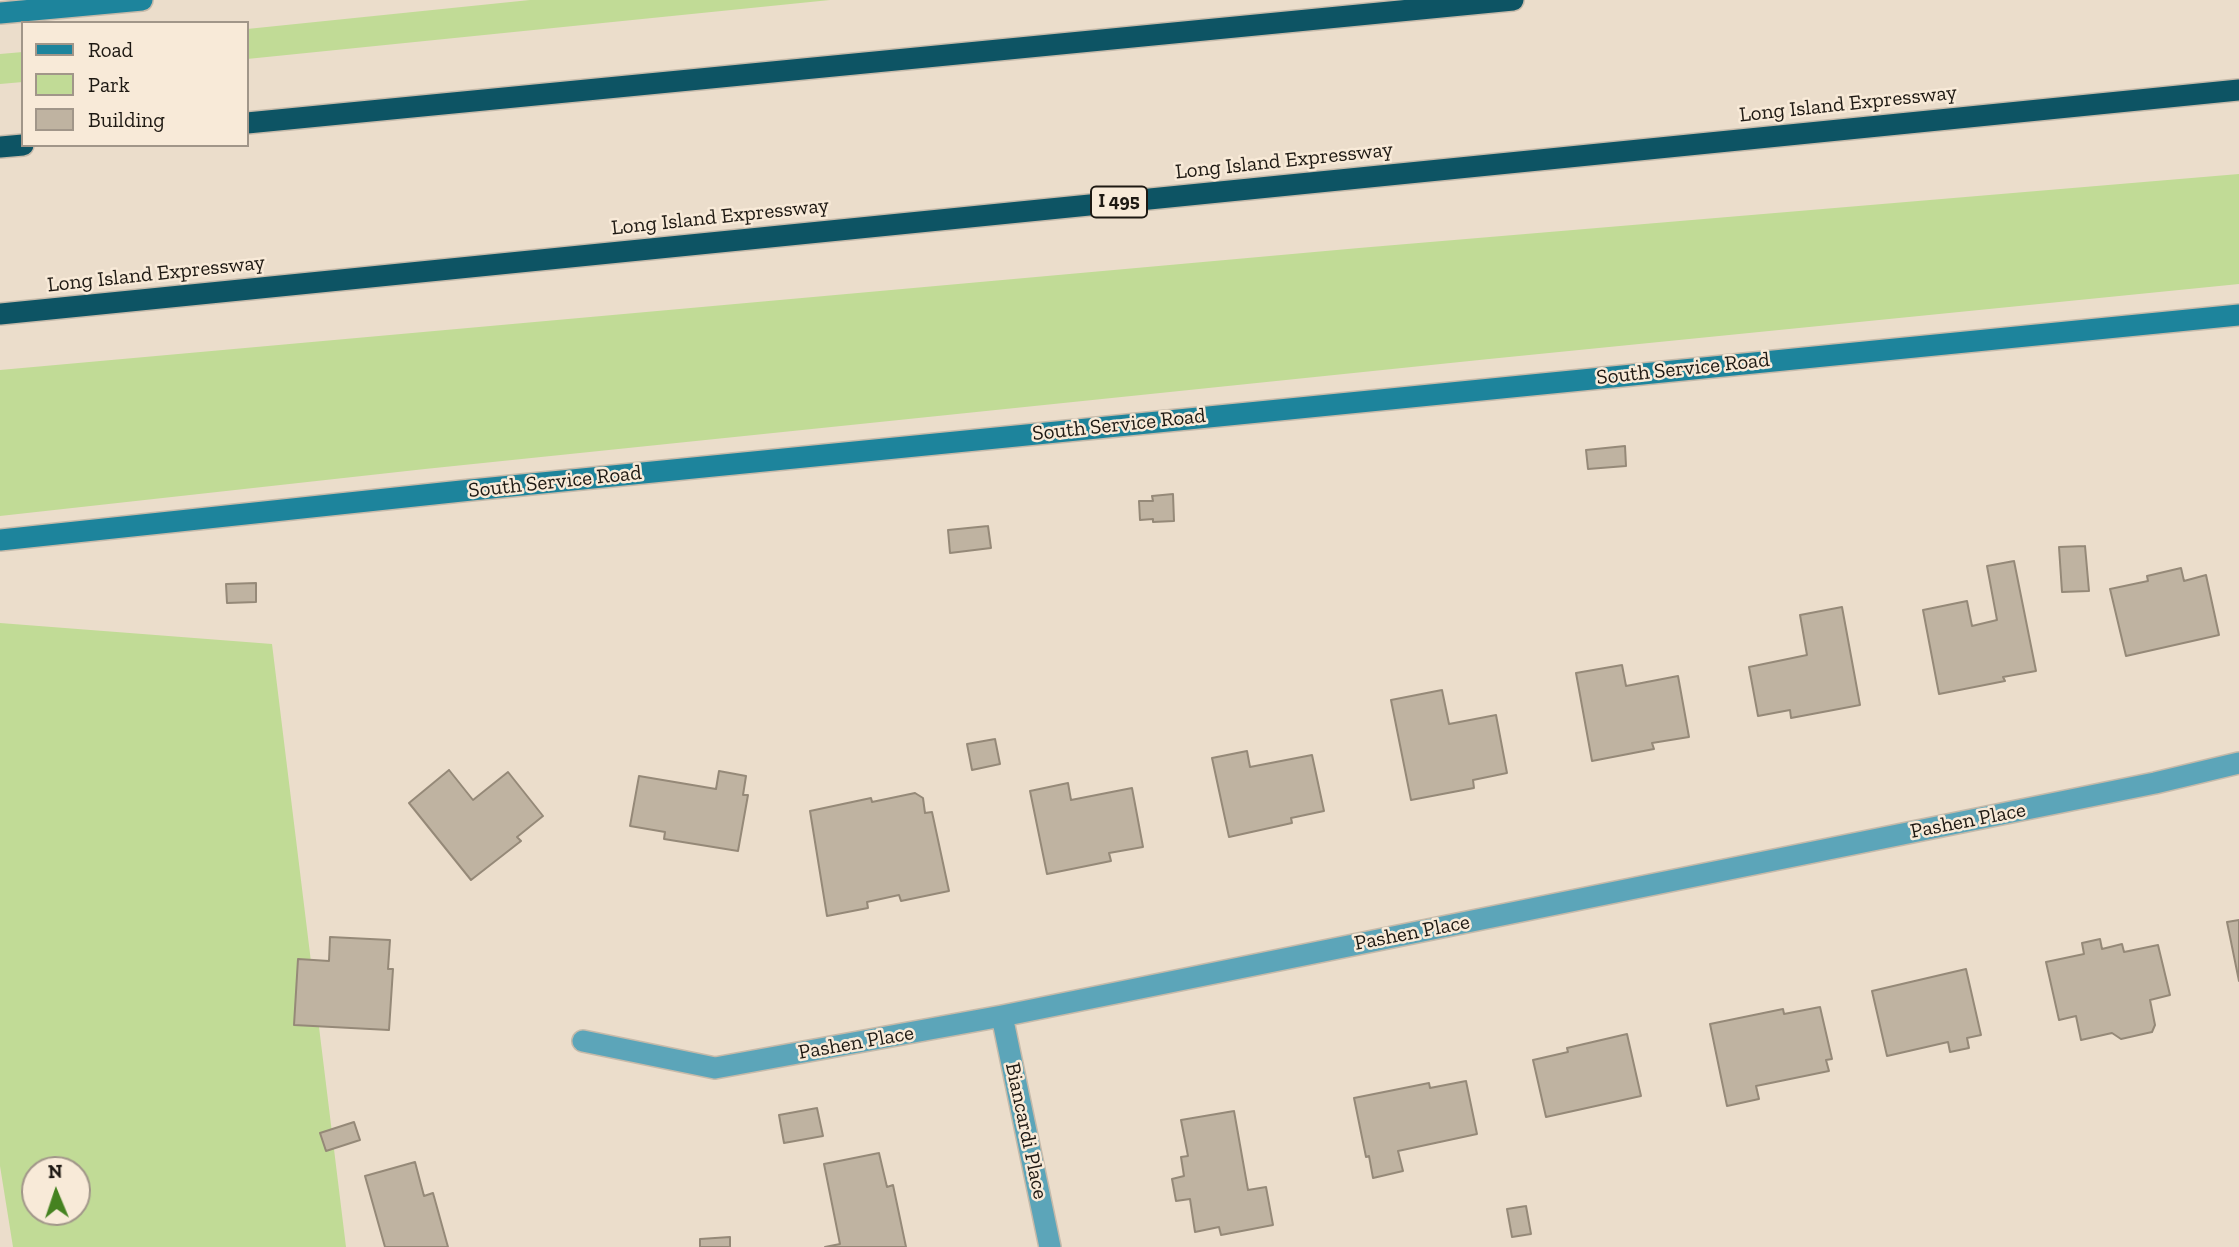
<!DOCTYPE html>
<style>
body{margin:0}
#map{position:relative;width:2239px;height:1247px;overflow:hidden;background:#ebddcb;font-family:"Zilla Slab",serif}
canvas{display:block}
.legend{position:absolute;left:21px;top:21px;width:228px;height:126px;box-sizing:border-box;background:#f8ead8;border:2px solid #a19689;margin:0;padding:9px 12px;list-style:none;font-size:21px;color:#1e1913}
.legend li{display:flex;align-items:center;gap:14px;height:35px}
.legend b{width:35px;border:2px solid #a19689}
.north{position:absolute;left:21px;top:1156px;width:70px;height:70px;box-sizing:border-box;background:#f8ead8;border:2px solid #a19689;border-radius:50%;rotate:358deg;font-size:19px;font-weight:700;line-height:28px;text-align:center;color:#1e1913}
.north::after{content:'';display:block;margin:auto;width:24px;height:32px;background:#458220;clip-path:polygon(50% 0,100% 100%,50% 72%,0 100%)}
</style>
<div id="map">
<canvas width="2239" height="1247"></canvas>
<ul class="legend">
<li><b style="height:9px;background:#1d849c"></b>Road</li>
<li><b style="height:19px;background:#c1db96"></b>Park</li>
<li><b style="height:19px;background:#bfb3a1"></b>Building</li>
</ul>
<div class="north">N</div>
</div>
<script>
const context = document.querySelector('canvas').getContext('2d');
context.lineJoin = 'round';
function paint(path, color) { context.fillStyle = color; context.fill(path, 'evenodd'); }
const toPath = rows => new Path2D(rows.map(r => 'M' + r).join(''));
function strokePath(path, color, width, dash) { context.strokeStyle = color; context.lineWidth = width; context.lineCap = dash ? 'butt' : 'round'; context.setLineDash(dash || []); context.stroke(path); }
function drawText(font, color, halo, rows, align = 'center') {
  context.font = font + ' "Zilla Slab",serif'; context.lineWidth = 5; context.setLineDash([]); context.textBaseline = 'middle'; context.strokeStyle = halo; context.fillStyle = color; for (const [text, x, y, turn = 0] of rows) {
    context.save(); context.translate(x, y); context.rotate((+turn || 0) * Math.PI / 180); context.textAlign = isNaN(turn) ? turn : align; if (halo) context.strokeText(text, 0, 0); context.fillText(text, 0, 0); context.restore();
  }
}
paint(toPath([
 [530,0,830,0,247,59,247,29],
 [23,52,23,82,0,84,0,54],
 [2239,174,2239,284,1489,359,425,469,0,516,0,370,1359,248],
 [0,623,272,644,346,1247,13,1247,0,1166],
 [35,1170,77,1170,77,1212,35,1212]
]), '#c1db96');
const building = toPath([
 [1625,446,1626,466,1588,469,1586,450,1625,446],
 [1173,494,1174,521,1153,522,1153,519,1140,520,1139,501,1153,501,1152,496,1173,494],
 [988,526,991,548,950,553,948,530,988,526],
 [2085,546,2089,591,2062,592,2059,547,2085,546],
 [2014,561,2036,671,2003,677,2005,681,1939,694,1923,610,1967,601,1972,626,1997,620,1987,566,2014,561],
 [2181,568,2184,581,2206,575,2219,635,2126,656,2110,589,2148,581,2147,576,2181,568],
 [256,583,256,602,227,603,226,584,256,583],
 [1842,607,1860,705,1791,718,1790,710,1758,716,1749,667,1807,655,1800,615,1842,607],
 [1622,665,1626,686,1678,676,1689,737,1652,743,1654,749,1592,761,1576,673,1622,665],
 [1442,690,1449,724,1496,715,1507,773,1473,780,1474,788,1411,800,1391,700,1442,690],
 [995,739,1000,764,972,770,967,744,995,739],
 [1247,751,1250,767,1312,755,1324,811,1291,818,1292,823,1229,837,1212,758,1247,751],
 [449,770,473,800,508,772,543,816,517,837,521,841,471,880,409,803,449,770],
 [719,771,746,776,743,795,748,795,738,851,664,839,665,832,630,826,639,776,716,789,719,771],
 [1068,783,1071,800,1132,788,1143,847,1109,853,1111,861,1047,874,1030,791,1068,783],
 [915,793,923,798,925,813,932,812,949,891,901,901,899,895,867,902,868,908,827,916,810,811,871,798,872,802,915,793],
 [2239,920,2239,981,2227,922,2239,920],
 [330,937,390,940,388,969,393,969,389,1030,294,1025,298,959,329,961,330,937],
 [2100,939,2102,949,2122,944,2124,952,2158,945,2170,995,2150,1000,2155,1025,2152,1032,2121,1039,2112,1033,2081,1040,2076,1016,2059,1020,2046,962,2084,954,2082,943,2100,939],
 [1966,969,1981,1035,1967,1038,1969,1048,1950,1052,1948,1042,1887,1056,1872,991,1966,969],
 [1820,1007,1832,1059,1826,1060,1829,1071,1756,1086,1759,1099,1727,1106,1710,1024,1783,1009,1784,1014,1820,1007],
 [1627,1034,1641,1096,1546,1117,1533,1060,1568,1052,1567,1048,1627,1034],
 [1466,1081,1477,1134,1398,1151,1403,1171,1373,1178,1369,1156,1366,1157,1354,1098,1429,1083,1430,1088,1466,1081],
 [817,1108,823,1136,784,1143,779,1115,817,1108],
 [1234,1111,1248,1190,1266,1187,1273,1225,1221,1235,1219,1227,1195,1232,1190,1199,1176,1201,1172,1179,1184,1176,1181,1157,1188,1156,1181,1120,1234,1111],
 [354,1122,360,1140,326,1151,320,1133,354,1122],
 [879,1153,887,1187,893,1185,906,1247,825,1247,840,1244,824,1164,879,1153],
 [415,1162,424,1196,433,1193,448,1247,385,1247,365,1176,415,1162],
 [1526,1206,1531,1234,1512,1237,1507,1209,1526,1206],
 [730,1237,730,1247,700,1247,700,1239,730,1237]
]);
paint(building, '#bfb3a1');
strokePath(building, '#958978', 2);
const street = toPath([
 [1002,1016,1050,1247],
 [583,1041,715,1068,1002,1016,2155,783,2239,763]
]);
const secondary = toPath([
 [0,13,142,0],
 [0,540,471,490,2239,315]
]);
const highway = toPath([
 [247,123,1513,0],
 [0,147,23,145],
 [0,314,2239,90]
]);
strokePath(street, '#c6baaa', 24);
strokePath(secondary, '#c6baaa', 24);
strokePath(highway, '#c6baaa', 24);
strokePath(street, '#5ca5b9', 21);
strokePath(secondary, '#1d849c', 21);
strokePath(highway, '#0d5464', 21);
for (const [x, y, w] of [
 [1119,202,56]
]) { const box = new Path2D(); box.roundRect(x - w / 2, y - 15.5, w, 31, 5); context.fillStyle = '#f8ead8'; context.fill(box); strokePath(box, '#1e1913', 2); }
drawText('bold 19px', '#1e1913', null, [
 ["I 495",1119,202]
]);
drawText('21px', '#1e1913', '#f8ead8', [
 ["Long Island Expressway",1848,104,-6],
 ["Long Island Expressway",1284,161,-6],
 ["Long Island Expressway",720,217,-6],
 ["Long Island Expressway",156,274,-6],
 ["South Service Road",1683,369,-6],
 ["South Service Road",1119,425,-6],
 ["South Service Road",555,482,-6],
 ["Pashen Place",1968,821,-11],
 ["Pashen Place",1412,933,-11],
 ["Pashen Place",856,1043,-10],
 ["Biancardi Place",1026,1131,78]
]);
</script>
